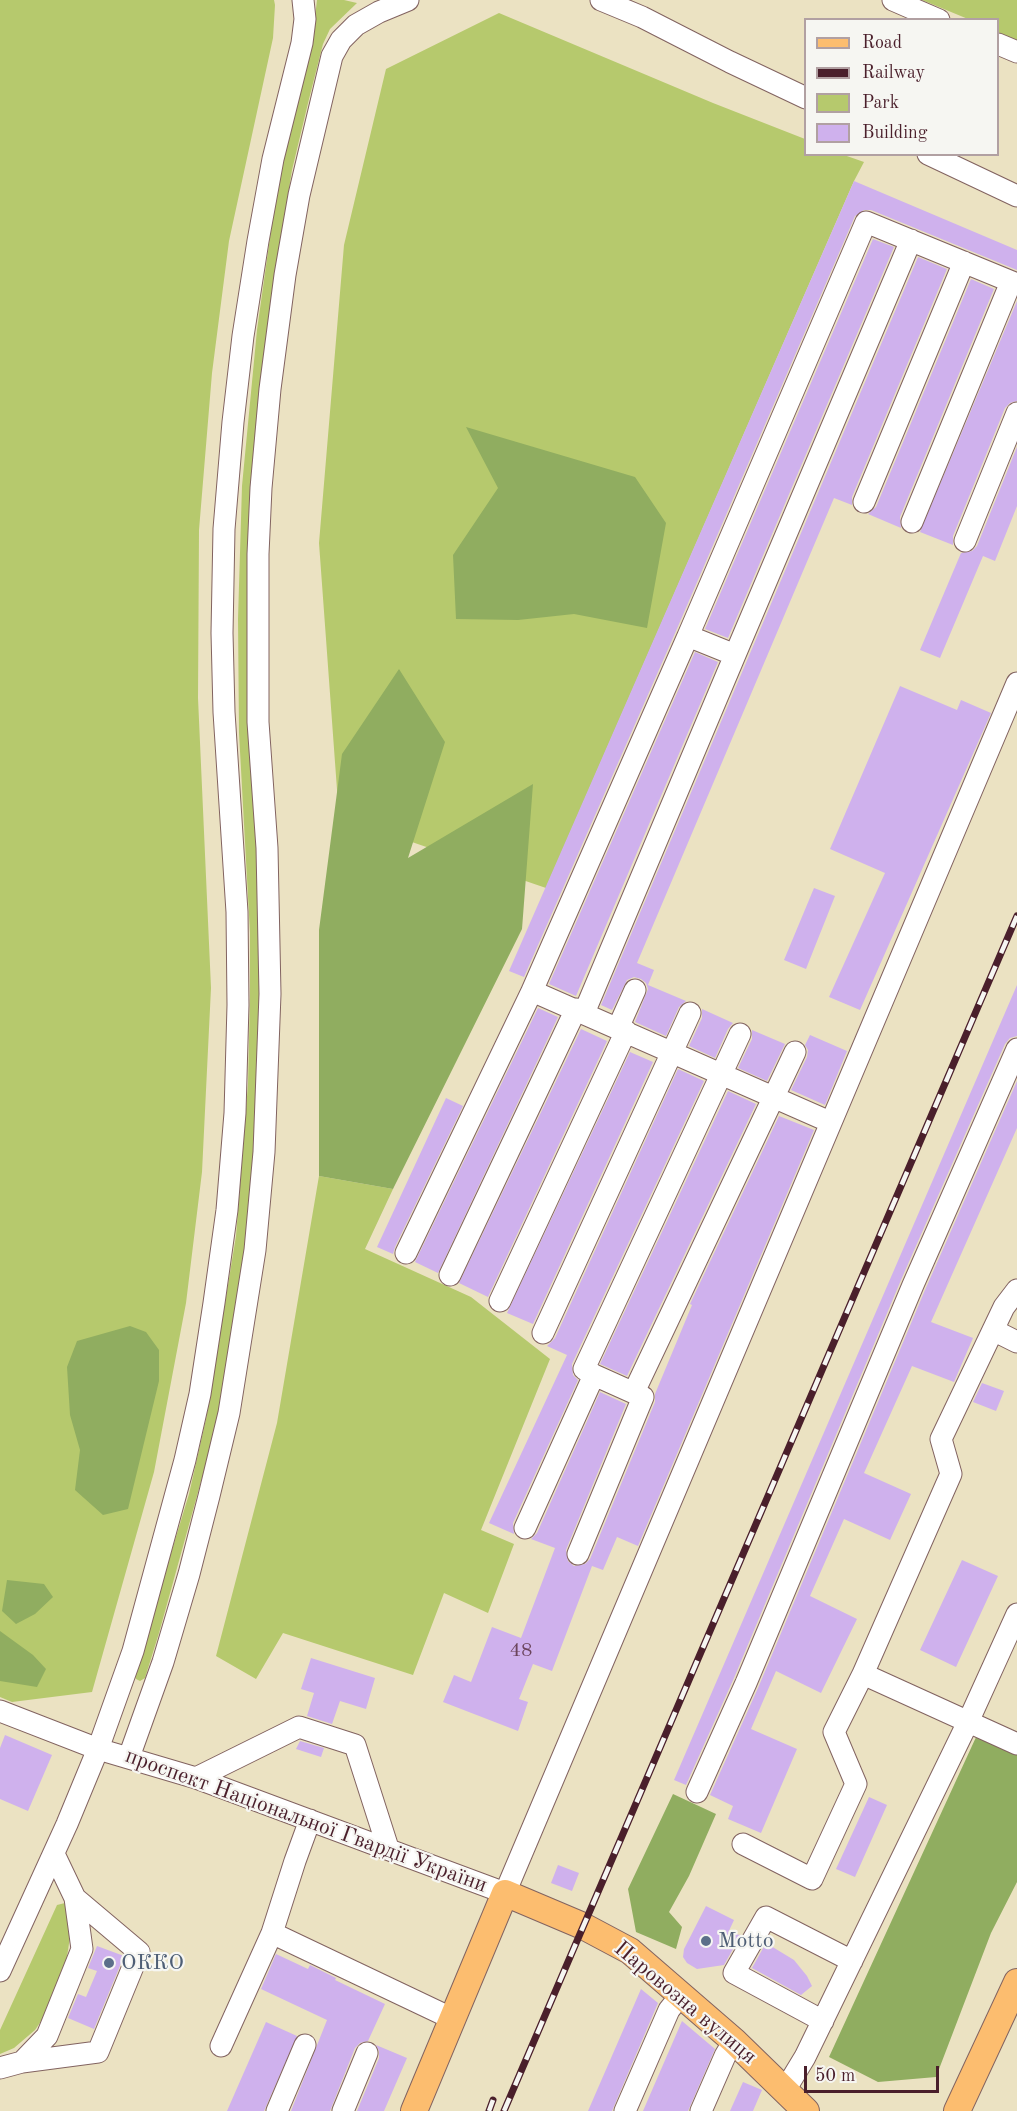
<!DOCTYPE html>
<meta charset="utf-8">
<style>
body{margin:0}
#map{position:relative;width:1017px;height:2111px;overflow:hidden;background:#ebe2c2;font-family:"Old Standard TT",serif}
canvas{display:block}
.legend{position:absolute;left:804px;top:18px;width:195px;height:138px;box-sizing:border-box;background:#f6f6f2;border:2px solid #b1a0a2;margin:0;padding:8px 10px;list-style:none;font-size:18px;color:#4a1f2b}
.legend li{display:flex;align-items:center;gap:12px;height:30px}
.legend b{width:30px;border:2px solid #b1a0a2}
.scale{position:absolute;left:804px;top:2066px;width:135px;height:27px;box-sizing:border-box;border:3px solid #4a1f2b;border-top:0;padding-left:8px;font-size:18px;line-height:21px;white-space:nowrap;color:#4a1f2b;-webkit-text-stroke:4px #f6f6f2;paint-order:stroke}
</style>
<div id="map">
<canvas width="1017" height="2111"></canvas>
<ul class="legend">
<li><b style="height:8px;background:#fcbd6f"></b>Road</li>
<li><b style="height:8px;background:#4a1f2b"></b>Railway</li>
<li><b style="height:16px;background:#b6c96d"></b>Park</li>
<li><b style="height:16px;background:#cfb1ed"></b>Building</li>
</ul>
<div class="scale">50 m</div>
</div>
<script>
const context = document.querySelector('canvas').getContext('2d');
context.lineJoin = 'round';
function paint(path, color) { context.fillStyle = color; context.fill(path, 'evenodd'); }
const toPath = rows => new Path2D(rows.map(r => 'M' + r).join(''));
function strokePath(path, color, width, dash) { context.strokeStyle = color; context.lineWidth = width; context.lineCap = dash ? 'butt' : 'round'; context.setLineDash(dash || []); context.stroke(path); }
function drawText(font, color, halo, rows, align = 'center') {
  context.font = font + ' "Old Standard TT",serif'; context.lineWidth = 4.5; context.setLineDash([]); context.textBaseline = 'middle'; context.strokeStyle = halo; context.fillStyle = color; for (const [text, x, y, turn = 0] of rows) {
    context.save(); context.translate(x, y); context.rotate((+turn || 0) * Math.PI / 180); context.textAlign = isNaN(turn) ? turn : align; if (halo) context.strokeText(text, 0, 0); context.fillText(text, 0, 0); context.restore();
  }
}
paint(toPath([
 [0,0,274,0,275,5,273,38,229,241,212,373,199,530,198,698,211,988,202,1172,186,1303,154,1472,92,1692,12,1702,0,1697],
 [317,0,344,0,357,3,330,29,323,44,309,99,292,170,275,277,262,381,259,1083,249,1221,218,1420,159,1633,145,1678,140,1681,136,1679,134,1675,189,1494,206,1419,236,1236,248,1084,250,997,250,933,239,733,238,619,242,486,257,330,274,209,290,127,312,43],
 [922,0,1017,0,1017,41,998,32,998,20,968,19],
 [499,13,713,103,805,139,806,154,844,155,864,162,854,181,546,888,339,817,319,543,344,245,386,69],
 [319,1176,393,1189,365,1249,471,1297,550,1359,481,1530,514,1544,488,1613,444,1593,413,1675,283,1633,256,1679,216,1656,277,1423],
 [65,1903,71,1930,64,1977,48,2011,35,2030,14,2048,0,2054,0,2030,57,1905]
]), '#b6c96d');
paint(toPath([
 [466,427,635,477,666,523,647,628,574,614,518,620,456,619,453,555,498,488],
 [399,669,445,742,408,858,533,784,522,929,393,1189,319,1176,319,930,342,754],
 [130,1326,146,1332,159,1350,159,1381,128,1509,103,1515,75,1490,80,1450,70,1415,67,1367,77,1341],
 [7,1580,44,1584,53,1597,35,1614,16,1624,2,1611],
 [0,1631,33,1655,46,1669,37,1687,0,1681],
 [977,1735,1017,1753,1017,1882,991,1933,936,2077,878,2082,829,2057],
 [673,1794,716,1814,689,1876,669,1912,682,1927,676,1949,636,1932,628,1889]
]), '#90ad60');
paint(toPath([
 [854,181,1017,250,1017,270,871,210,864,210,855,216,676,631,524,977,509,971],
 [873,239,894,247,728,638,705,629],
 [918,257,947,269,852,497,852,505,834,498,637,963,654,970,648,985,686,1001,679,1007,666,1036,635,1022,648,989,646,983,641,979,634,977,627,980,612,1010,601,1005],
 [971,279,994,289,900,517,901,528,868,514,876,507],
 [1017,301,1017,401,1010,403,1005,408,953,536,953,545,920,532],
 [1017,447,1017,506,995,561,983,556,940,658,920,650,961,553,972,551,977,546],
 [695,652,718,662,576,996,549,984],
 [900,686,957,710,961,700,991,713,860,1010,829,997,885,873,830,849],
 [814,888,835,896,806,969,784,960],
 [1017,985,1017,1036,1010,1038,1005,1044,901,1280,734,1678,686,1785,674,1780],
 [538,1008,558,1017,438,1273,415,1262],
 [702,1009,733,1023,728,1029,715,1058,689,1046,702,1018],
 [581,1029,607,1041,488,1297,459,1283],
 [752,1030,785,1044,767,1081,738,1068,752,1039],
 [810,1035,847,1051,825,1105,791,1090,807,1057,808,1050,805,1045],
 [630,1052,653,1062,533,1324,507,1313],
 [678,1069,704,1081,572,1364,573,1375,578,1380,513,1523,514,1534,489,1523,567,1355,547,1346,555,1338],
 [1017,1081,1017,1128,931,1322,973,1338,954,1382,912,1366,864,1473,911,1494,890,1540,844,1519,810,1596,857,1619,821,1693,776,1671,751,1729,797,1749,761,1833,728,1819,733,1806,710,1795,758,1688,925,1290],
 [728,1091,756,1104,627,1376,600,1364],
 [446,1098,463,1106,395,1247,393,1254,377,1247],
 [779,1116,814,1130,638,1546,617,1537,603,1570,592,1566,552,1671,533,1664,519,1699,528,1702,518,1731,443,1702,454,1675,471,1682,492,1627,521,1638,555,1548,531,1539,537,1533,600,1392,626,1404,566,1550,568,1561,574,1566,585,1564,590,1559,655,1402,655,1394,692,1305,690,1304],
 [982,1383,1004,1391,996,1411,973,1402],
 [962,1560,998,1576,956,1667,920,1650],
 [311,1658,375,1678,366,1709,340,1701,332,1724,307,1716,314,1693,301,1689],
 [5,1735,52,1755,28,1811,0,1799,0,1748],
 [300,1741,324,1748,321,1757,296,1749],
 [869,1797,887,1805,855,1877,836,1869],
 [558,1865,579,1873,572,1891,551,1883],
 [706,1906,734,1920,728,1933,741,1935,724,1965,697,1969,687,1963,683,1957,684,1949],
 [766,1943,794,1960,807,1976,812,1986,801,1995,752,1968],
 [97,1946,124,1956,94,2029,68,2018,78,1994,86,1997,97,1971,88,1968],
 [276,1954,308,1969,310,1965,336,1978,335,1980,385,2004,368,2041,360,2043,355,2048,330,2111,291,2111,327,2020,261,1989],
 [641,1989,658,2003,612,2111,588,2111],
 [682,2021,715,2049,688,2111,643,2111],
 [266,2022,297,2036,264,2111,227,2111],
 [376,2045,407,2058,384,2111,357,2111,379,2058,379,2051],
 [743,2082,762,2090,753,2111,730,2111]
]), '#cfb1ed');
const minor = toPath([
 [601,0,642,17,730,62,806,98],
 [893,0,939,20],
 [998,44,1017,52],
 [928,154,1017,196],
 [864,502,964,262],
 [912,522,1011,282],
 [965,541,1017,413],
 [688,636,866,222,1017,284],
 [735,655,911,240],
 [584,1013,735,655,688,636,532,991,830,1122],
 [618,1028,635,990],
 [406,1253,532,991],
 [450,1275,576,1009],
 [1017,1290,1004,1307,941,1439,951,1474,863,1674,1017,1744],
 [500,1301,626,1031],
 [993,1330,1017,1342],
 [543,1333,690,1013],
 [634,1392,795,1052],
 [525,1528,594,1375,584,1369,740,1034],
 [578,1554,643,1397,594,1375],
 [0,1711,98,1749,196,1778,505,1893,1017,683],
 [129,1757,163,1662,189,1574,209,1496,229,1413,255,1250,264,1152,270,994,267,848,258,722,258,554,261,488,270,389,285,275,299,195,332,56,341,40,356,25,379,12,408,0],
 [196,1778,299,1727,355,1745,388,1848],
 [697,1792,746,1683,913,1285,1017,1049],
 [310,1820,295,1861,272,1933,453,2019],
 [743,1844,812,1879,856,1784,834,1732,863,1674],
 [0,1971,67,1824,98,1749,133,1651,185,1460,200,1394,214,1303,227,1210,235,1113,238,1005,237,912,224,712,222,633,224,529,233,422,243,336,258,241,273,159,302,43,305,19,303,0],
 [823,2021,734,1973,766,1917,852,1961],
 [221,2046,272,1933],
 [22,2062,98,2052,139,1952,75,1898],
 [0,2068,22,2062,47,2036,82,1949,75,1898,54,1854],
 [785,2090,805,2057,968,1722,1017,1614],
 [277,2111,305,2045],
 [343,2111,367,2053],
 [625,2111,669,2010,681,1995],
 [701,2111,725,2056,734,2041]
]);
const major = toPath([
 [414,2111,505,1893,583,1926,630,1951,734,2041,806,2111],
 [957,2111,1017,1982]
]);
strokePath(minor, '#826360', 23);
strokePath(major, '#826360', 28);
strokePath(minor, '#fff', 21);
strokePath(major, '#fcbd6f', 26);
const rail = toPath([
 [489,2111,493,2100],
 [504,2111,1017,916]
]);
strokePath(rail, '#4a1f2b', 7);
strokePath(rail, '#f6f6f2', 4.5, [14]);
for (const [x, y, r, color] of [
 [706,1941,6,"#5c6f8a"],
 [109,1963,6,"#5c6f8a"]
]) { const dot = new Path2D(); dot.arc(x, y, r, 0, 2 * Math.PI); context.fillStyle = color; context.fill(dot); strokePath(dot, '#f6f6f2', 2); }
drawText('20px', '#6b445c', null, [
 ["48",521,1651]
]);
drawText('22px', '#4a1f2b', '#f6f6f2', [
 ["проспект Національної Гвардії України",306,1821,20],
 ["Паровозна вулиця",685,2003,40]
]);
drawText('22px', '#4e5e75', '#f6f6f2', [
 ["Motto",718,1941],
 ["ОККО",121,1963]
], 'left');
</script>
